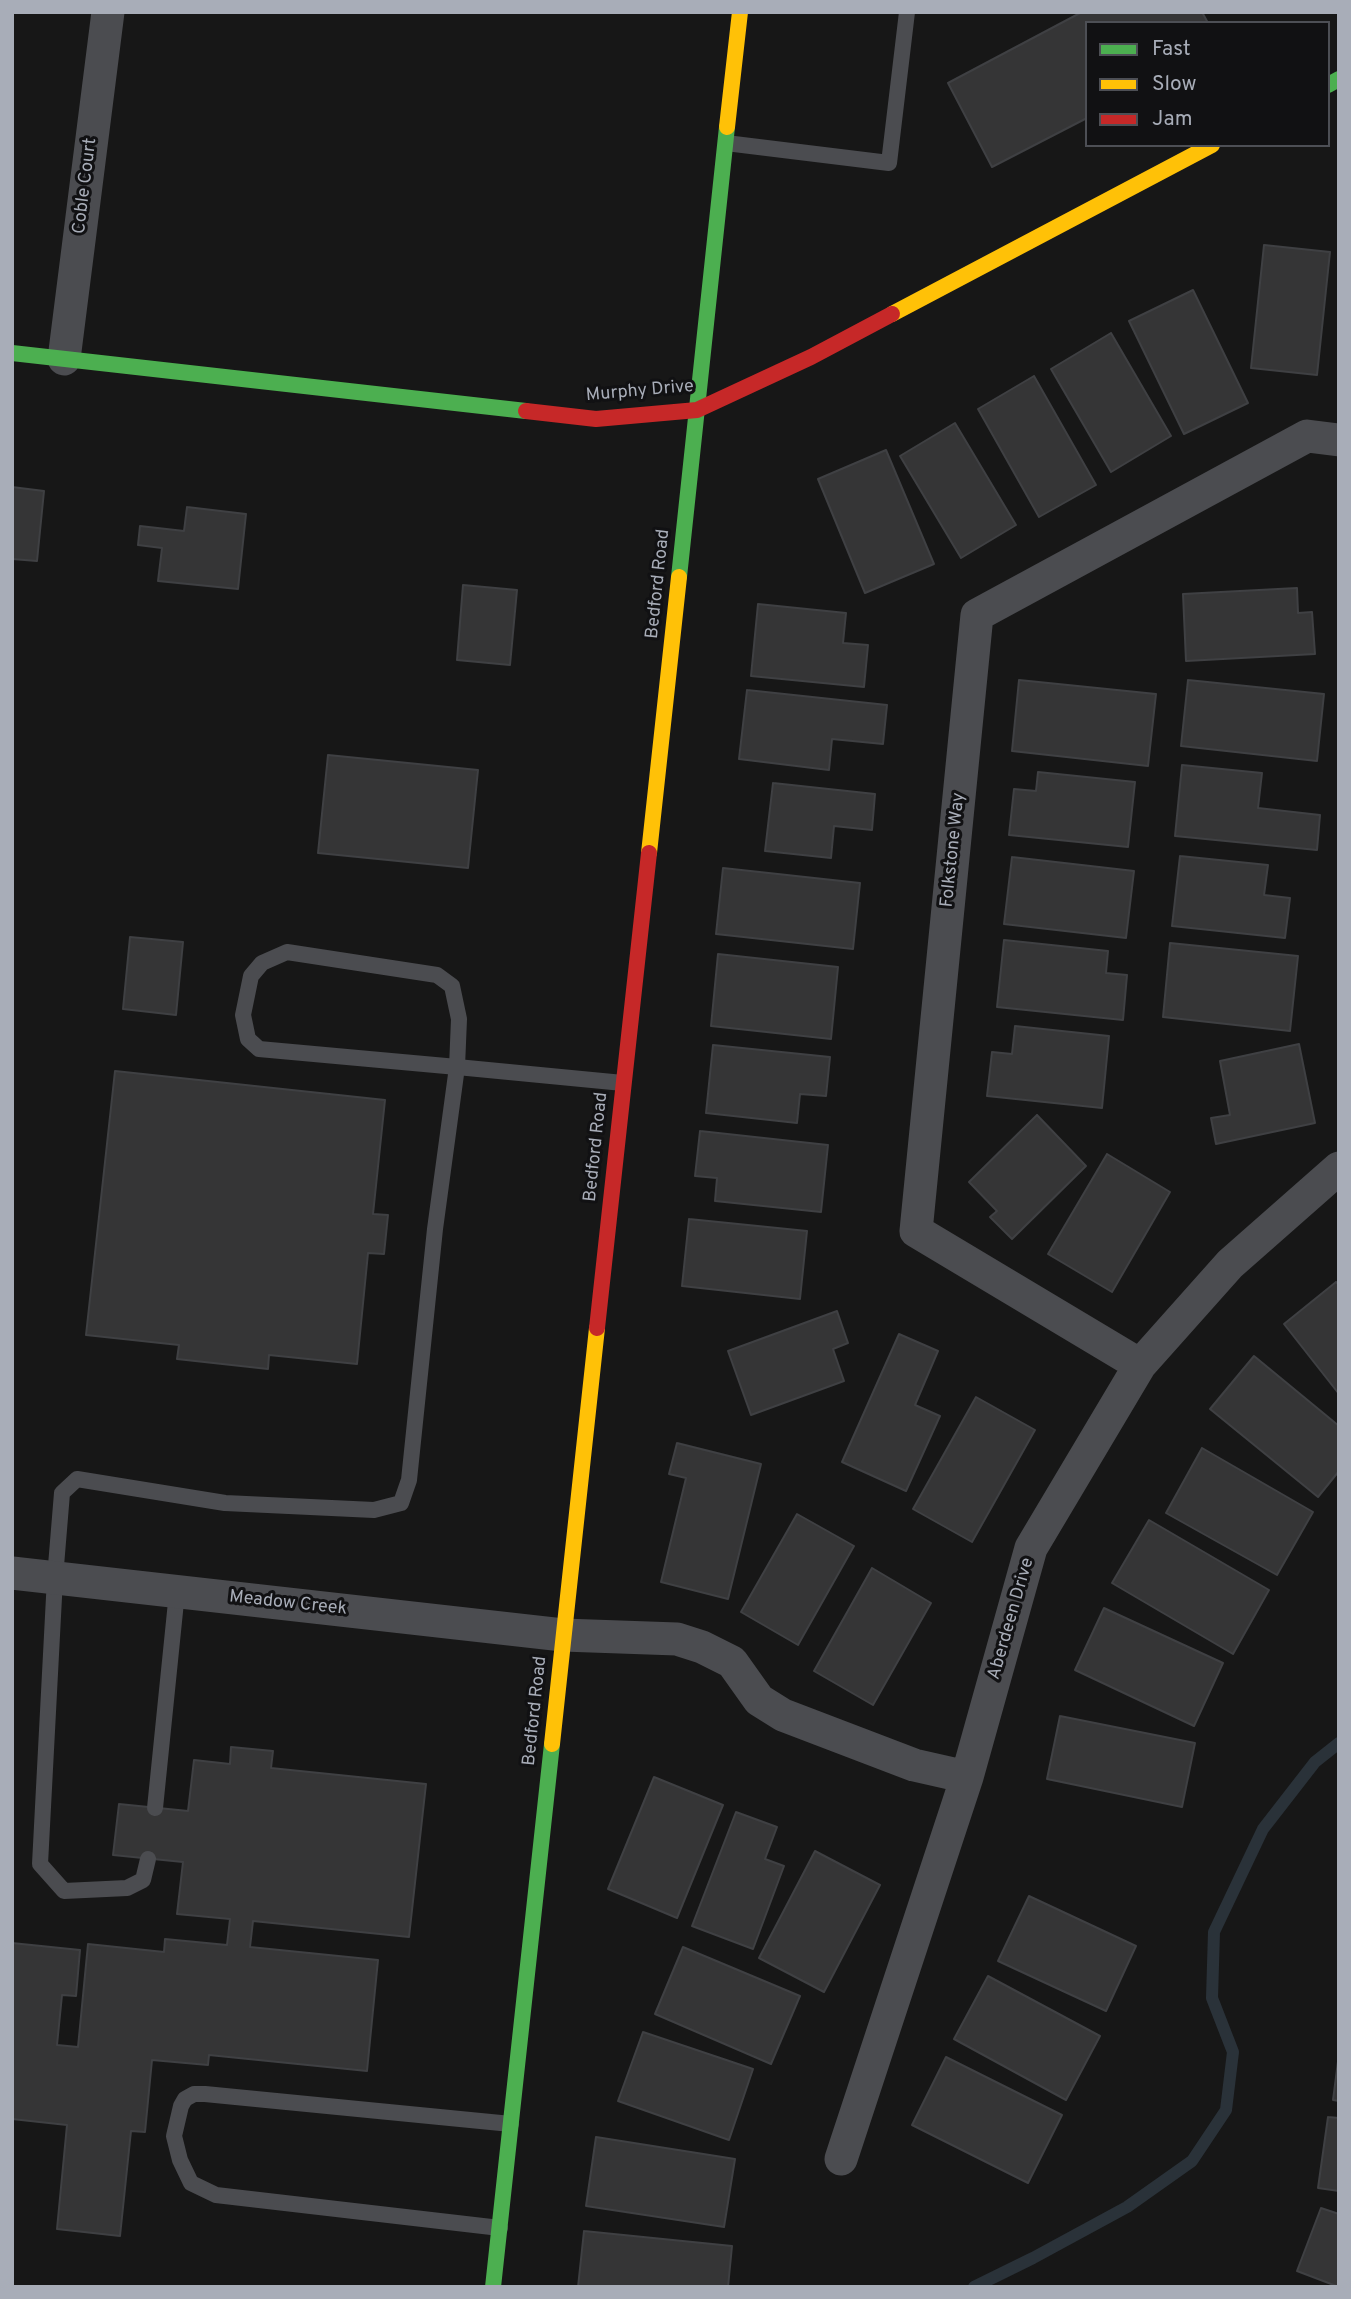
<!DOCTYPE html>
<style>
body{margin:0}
#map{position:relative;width:1351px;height:2299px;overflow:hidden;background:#171717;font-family:Overpass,sans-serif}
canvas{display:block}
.frame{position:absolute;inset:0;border:14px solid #a8adb8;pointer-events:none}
.legend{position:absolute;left:1085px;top:21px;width:245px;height:126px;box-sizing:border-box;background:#111113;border:2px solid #4d4f55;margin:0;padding:9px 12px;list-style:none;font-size:21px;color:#a8adb8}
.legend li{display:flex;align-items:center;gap:14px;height:35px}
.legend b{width:35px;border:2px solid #4d4f55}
</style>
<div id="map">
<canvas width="1351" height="2299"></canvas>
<div class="frame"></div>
<ul class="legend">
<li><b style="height:9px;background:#4caf50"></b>Fast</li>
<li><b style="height:9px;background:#ffc107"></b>Slow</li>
<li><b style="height:9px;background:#c62828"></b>Jam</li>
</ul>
</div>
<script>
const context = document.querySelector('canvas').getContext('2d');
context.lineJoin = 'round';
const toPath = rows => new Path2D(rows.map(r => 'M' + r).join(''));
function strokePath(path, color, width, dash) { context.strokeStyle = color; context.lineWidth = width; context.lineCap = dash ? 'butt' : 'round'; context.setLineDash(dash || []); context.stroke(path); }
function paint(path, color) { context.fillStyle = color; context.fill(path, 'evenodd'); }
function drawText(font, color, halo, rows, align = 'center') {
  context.font = font + ' Overpass,sans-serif'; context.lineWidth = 6; context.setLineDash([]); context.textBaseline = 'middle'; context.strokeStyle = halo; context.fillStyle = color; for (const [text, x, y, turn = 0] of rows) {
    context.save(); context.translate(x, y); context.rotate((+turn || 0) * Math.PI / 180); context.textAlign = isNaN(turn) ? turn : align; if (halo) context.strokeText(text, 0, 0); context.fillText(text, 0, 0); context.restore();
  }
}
strokePath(toPath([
 [974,2287,1033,2258,1127,2207,1192,2161,1226,2110,1233,2052,1212,1998,1214,1932,1263,1829,1315,1762,1339,1743]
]), '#2a3239', 12);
const building = toPath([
 [1082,12,1202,12,1208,23,1087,23,1087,118,992,167,948,83,1082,12],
 [1264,245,1330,252,1317,375,1251,368,1264,245],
 [1193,290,1248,403,1184,434,1129,321,1193,290],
 [1111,333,1171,436,1111,472,1051,369,1111,333],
 [1034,376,1096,485,1039,517,978,409,1034,376],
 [955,423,1016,525,961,558,900,456,955,423],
 [886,450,934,564,865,593,818,479,886,450],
 [12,487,44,491,37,561,12,559,12,487],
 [187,507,246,514,238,589,158,581,162,548,138,545,140,526,184,531,187,507],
 [463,585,517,590,510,665,457,660,463,585],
 [1297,588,1298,613,1312,612,1315,654,1186,661,1183,594,1297,588],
 [758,604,846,613,843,643,868,645,864,687,751,676,758,604],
 [1019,680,1156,694,1148,766,1012,751,1019,680],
 [1188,680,1324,694,1317,761,1181,746,1188,680],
 [747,690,887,705,883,744,832,739,829,770,739,759,747,690],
 [328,755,478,770,468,868,318,853,328,755],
 [1182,765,1262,773,1258,808,1320,815,1317,850,1175,836,1182,765],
 [1038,772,1135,782,1128,847,1009,835,1014,789,1036,791,1038,772],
 [773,783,875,794,872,830,834,826,831,858,765,851,773,783],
 [1180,856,1268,865,1264,895,1290,898,1285,938,1172,926,1180,856],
 [1012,857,1134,871,1126,938,1004,924,1012,857],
 [723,868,860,883,853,949,716,934,723,868],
 [130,937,183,942,176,1015,123,1009,130,937],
 [1004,940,1108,951,1106,973,1127,975,1123,1020,997,1007,1004,940],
 [1170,943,1298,956,1290,1031,1163,1017,1170,943],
 [718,954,838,967,831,1039,711,1026,718,954],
 [1015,1026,1109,1036,1102,1108,987,1096,992,1052,1012,1054,1015,1026],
 [1299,1044,1315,1123,1216,1144,1211,1118,1230,1115,1220,1061,1299,1044],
 [713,1045,830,1057,826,1096,800,1094,797,1123,706,1113,713,1045],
 [115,1071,385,1100,373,1214,388,1215,384,1254,368,1253,357,1364,269,1355,268,1369,177,1359,179,1345,86,1335,115,1071],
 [1037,1115,1086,1166,1012,1239,990,1217,997,1211,969,1182,1037,1115],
 [700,1131,828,1145,821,1212,715,1201,717,1178,695,1176,700,1131],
 [1107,1154,1170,1192,1112,1292,1048,1254,1107,1154],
 [689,1219,807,1231,800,1299,682,1286,689,1219],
 [1336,1282,1339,1285,1339,1394,1284,1324,1336,1282],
 [837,1311,848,1343,833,1349,844,1381,751,1415,728,1351,837,1311],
 [899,1334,938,1351,915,1405,940,1416,906,1491,842,1462,899,1334],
 [1254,1356,1339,1426,1339,1471,1318,1497,1210,1409,1254,1356],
 [976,1397,1035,1430,972,1542,913,1509,976,1397],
 [677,1443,761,1464,728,1599,661,1582,686,1478,669,1474,677,1443],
 [1202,1448,1313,1512,1277,1575,1166,1513,1202,1448],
 [797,1514,854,1546,798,1645,741,1612,797,1514],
 [1149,1520,1269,1590,1233,1654,1112,1583,1149,1520],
 [872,1568,931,1603,873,1705,814,1671,872,1568],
 [1104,1608,1223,1663,1194,1726,1075,1670,1104,1608],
 [1060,1716,1195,1743,1182,1807,1047,1779,1060,1716],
 [231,1747,273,1751,271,1768,426,1784,409,1937,253,1921,250,1947,378,1960,367,2071,209,2055,208,2065,152,2060,145,2132,131,2131,120,2236,57,2229,67,2125,12,2119,12,1943,80,1950,76,1996,62,1995,57,2045,78,2047,88,1944,164,1952,165,1939,227,1945,230,1919,177,1914,183,1862,113,1855,119,1804,188,1811,194,1760,230,1764,231,1747],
 [654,1777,723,1805,677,1918,608,1889,654,1777],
 [736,1812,777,1827,765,1859,784,1866,753,1949,692,1926,736,1812],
 [815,1851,880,1885,824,1992,759,1958,815,1851],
 [1029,1896,1136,1946,1106,2011,998,1961,1029,1896],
 [683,1947,800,1996,771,2064,655,2014,683,1947],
 [988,1976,1100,2036,1066,2100,954,2039,988,1976],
 [643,2032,753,2069,729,2140,618,2101,643,2032],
 [1339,2054,1339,2101,1333,2100,1339,2054],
 [946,2057,1062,2115,1028,2183,912,2125,946,2057],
 [1328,2117,1339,2118,1339,2191,1318,2188,1328,2117],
 [596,2137,735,2159,724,2227,586,2206,596,2137],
 [1321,2208,1339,2214,1339,2287,1297,2271,1321,2208],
 [584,2231,732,2246,728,2287,578,2287,584,2231]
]);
paint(building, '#353536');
strokePath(building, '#3f4043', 2);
strokePath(toPath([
 [726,143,889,163,907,12],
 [155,1808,177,1592],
 [148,1859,143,1880,127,1888,64,1891,40,1864,55,1578,62,1493,77,1479,225,1503,374,1510,401,1503,409,1480,435,1229,457,1067,459,1019,452,986,437,975,287,952,262,963,251,976,243,1015,248,1039,259,1049,457,1067,623,1083],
 [500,2228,216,2195,191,2183,180,2160,174,2136,181,2106,185,2099,194,2094,205,2094,511,2124]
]), '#4b4c50', 16);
strokePath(toPath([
 [64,359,108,12],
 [1140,1365,916,1231,977,615,1307,436,1339,440],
 [12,1573,563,1635,677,1639,702,1647,732,1662,759,1700,783,1715,914,1765,967,1777],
 [841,2159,967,1777,1031,1548,1140,1365,1230,1264,1339,1168]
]), '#4b4c50', 33);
strokePath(toPath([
 [1328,85,1339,79],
 [12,353,526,411],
 [679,577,727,127],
 [493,2287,552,1744]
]), '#4caf50', 16);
strokePath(toPath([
 [727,127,740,12],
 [892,314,1212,145],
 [649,853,679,577],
 [552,1744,597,1328]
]), '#ffc107', 16);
strokePath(toPath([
 [526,411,596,419,697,410,811,357,892,314],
 [597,1328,649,853]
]), '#c62828', 16);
drawText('18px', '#a8adb8', '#111113', [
 ["Coble Court",86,186,-83],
 ["Murphy Drive",640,392,-5],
 ["Bedford Road",659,584,-84],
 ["Folkstone Way",954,850,-84],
 ["Bedford Road",597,1147,-84],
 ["Meadow Creek",288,1604,6],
 ["Aberdeen Drive",1012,1619,-74],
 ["Bedford Road",536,1711,-84]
]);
</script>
